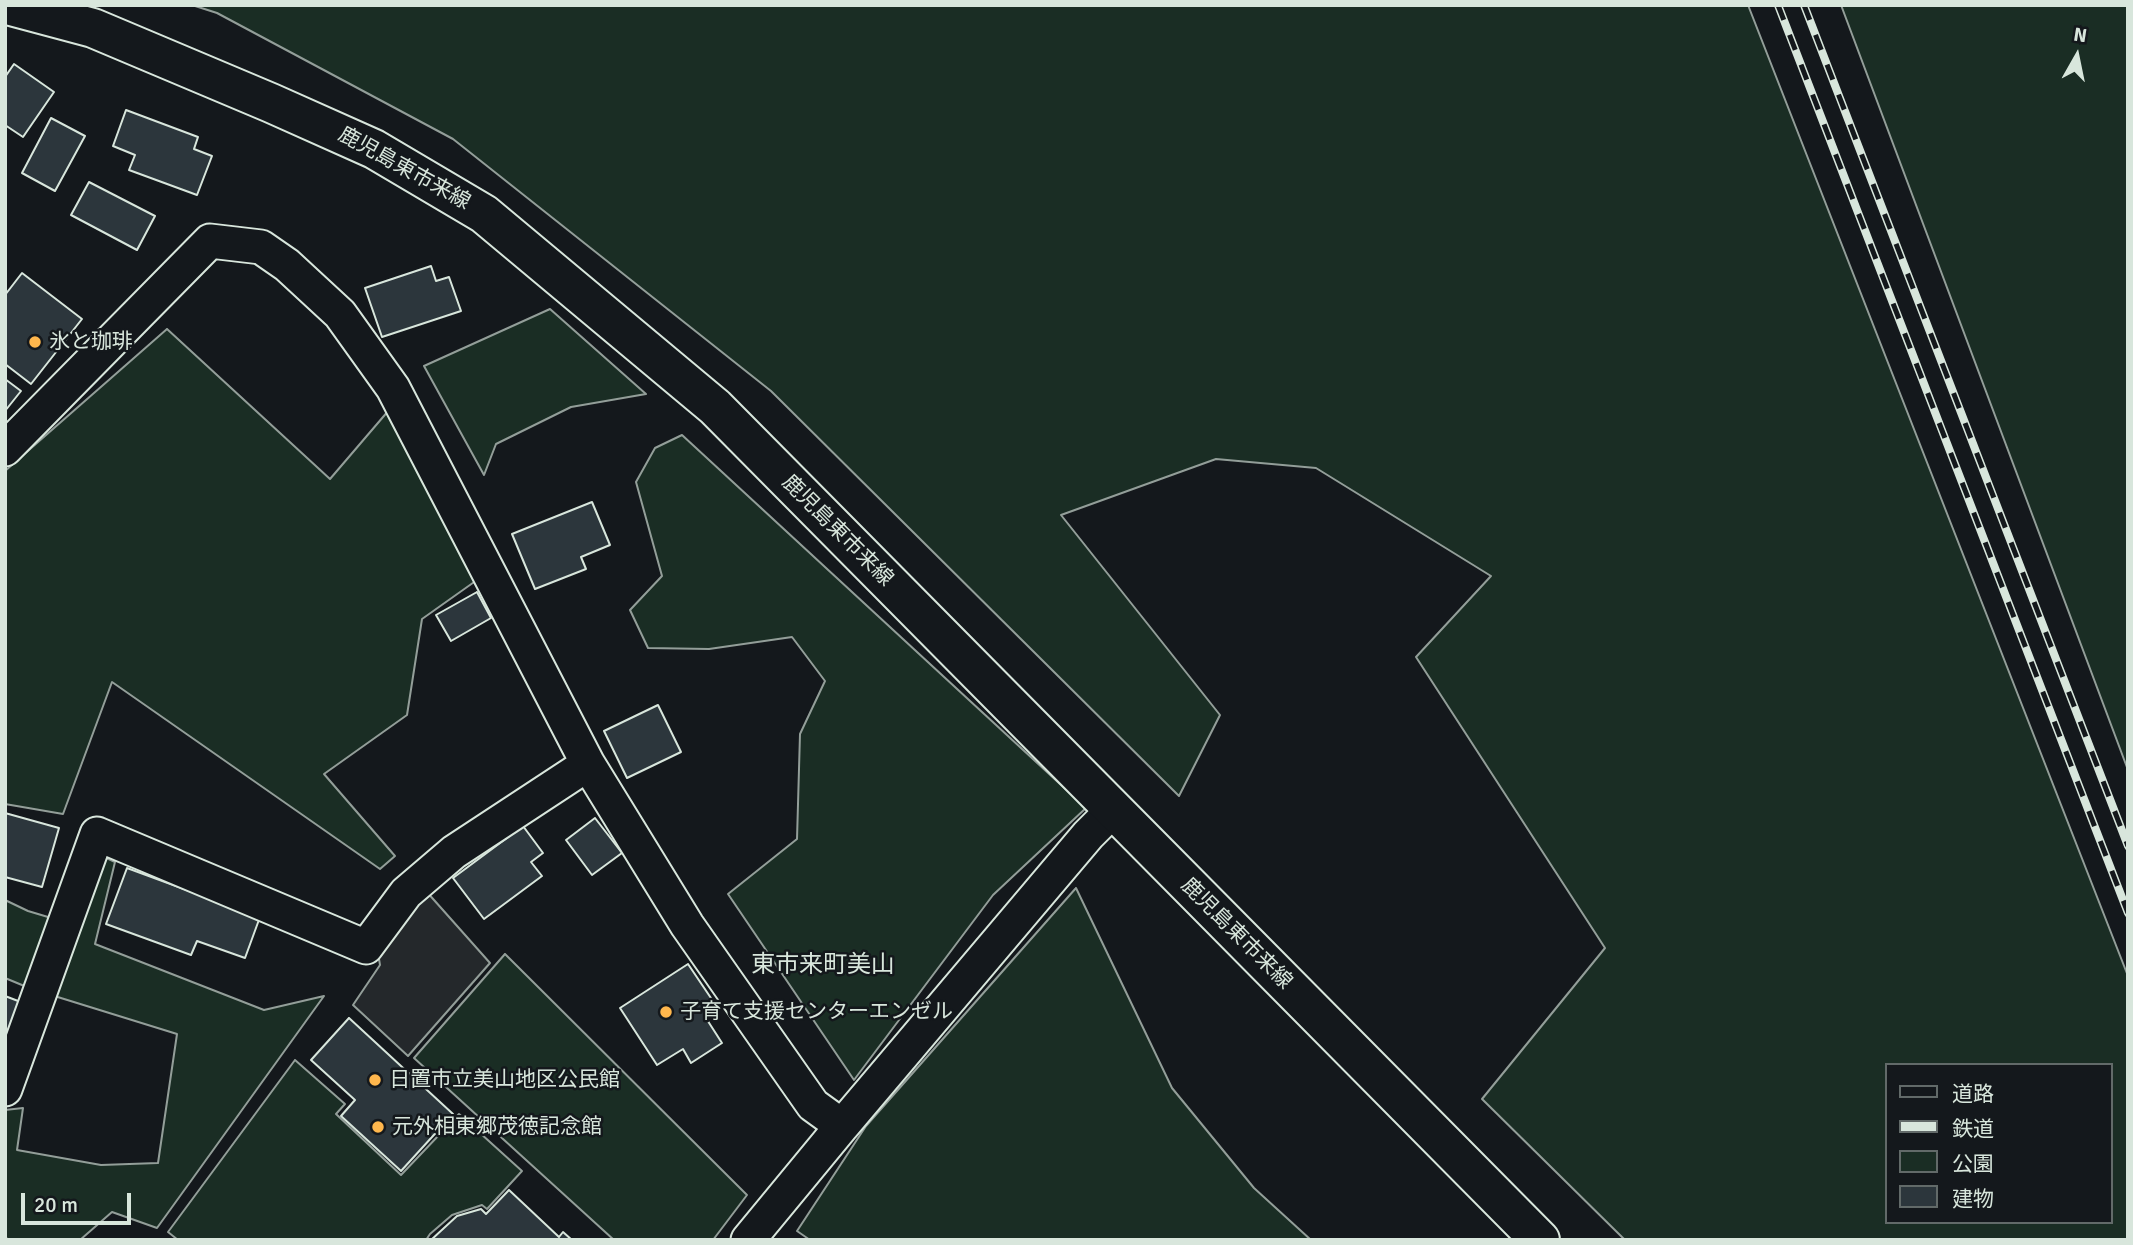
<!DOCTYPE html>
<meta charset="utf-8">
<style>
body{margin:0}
#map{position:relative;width:2133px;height:1245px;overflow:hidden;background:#14181c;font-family:Signika,"Noto Sans JP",sans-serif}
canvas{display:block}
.frame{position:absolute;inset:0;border:7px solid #d8e6dc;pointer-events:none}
.legend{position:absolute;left:1885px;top:1063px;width:228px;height:161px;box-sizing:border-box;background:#14181c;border:2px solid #626a69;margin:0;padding:9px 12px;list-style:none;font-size:21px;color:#d8e6dc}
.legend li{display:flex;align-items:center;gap:14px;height:35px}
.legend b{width:35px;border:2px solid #626a69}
.north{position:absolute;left:2042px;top:21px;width:70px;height:70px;-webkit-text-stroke:5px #14181c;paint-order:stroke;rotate:9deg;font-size:19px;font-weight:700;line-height:28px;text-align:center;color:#d8e6dc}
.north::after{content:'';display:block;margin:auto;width:24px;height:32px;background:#d8e6dc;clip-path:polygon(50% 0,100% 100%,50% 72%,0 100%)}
.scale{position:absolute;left:21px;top:1193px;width:110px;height:32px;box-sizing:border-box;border:4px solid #d8e6dc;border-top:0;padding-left:9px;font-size:21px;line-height:24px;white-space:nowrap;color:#d8e6dc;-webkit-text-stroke:5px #14181c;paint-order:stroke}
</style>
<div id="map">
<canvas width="2133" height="1245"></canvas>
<div class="frame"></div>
<ul class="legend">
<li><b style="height:9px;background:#14181c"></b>道路</li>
<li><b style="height:9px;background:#d8e6dc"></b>鉄道</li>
<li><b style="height:19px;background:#1a2d24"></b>公園</li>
<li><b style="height:19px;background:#2c363c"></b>建物</li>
</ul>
<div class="north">N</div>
<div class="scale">20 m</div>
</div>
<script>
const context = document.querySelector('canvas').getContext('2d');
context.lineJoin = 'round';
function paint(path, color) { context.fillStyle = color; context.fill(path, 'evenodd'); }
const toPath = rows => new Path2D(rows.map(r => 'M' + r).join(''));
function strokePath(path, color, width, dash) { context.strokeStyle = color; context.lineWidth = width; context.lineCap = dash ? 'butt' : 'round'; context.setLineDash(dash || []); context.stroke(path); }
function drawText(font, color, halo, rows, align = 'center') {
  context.font = font + ' Signika,"Noto Sans JP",sans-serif'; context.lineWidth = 5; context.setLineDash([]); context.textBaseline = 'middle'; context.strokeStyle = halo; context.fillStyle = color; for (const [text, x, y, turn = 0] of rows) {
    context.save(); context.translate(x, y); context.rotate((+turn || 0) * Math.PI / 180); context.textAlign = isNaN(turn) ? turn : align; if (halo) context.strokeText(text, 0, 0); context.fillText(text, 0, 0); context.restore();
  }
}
const green = toPath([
 [192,5,1748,5,2128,976,2128,1240,1625,1240,1482,1099,1605,948,1416,657,1491,576,1316,468,1216,459,1061,515,1220,715,1179,796,771,391,453,139,217,13,192,5],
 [1886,1065,2110,1065,2110,1222,1886,1222,1886,1065],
 [1841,5,2128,5,2128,770,1841,5],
 [550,309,646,394,571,407,496,444,484,475,424,366,550,309],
 [167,329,330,479,389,410,477,580,422,619,407,715,324,774,395,856,380,869,112,682,63,814,5,804,5,471,167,329],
 [682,435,1086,808,993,895,854,1080,728,894,797,839,800,734,825,681,792,637,709,649,648,648,630,610,662,576,636,482,655,448,682,435],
 [100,855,115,862,95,944,264,1010,324,996,157,1228,112,1212,80,1240,9,1240,5,1237,5,1110,23,1108,17,1150,101,1165,158,1163,177,1034,48,994,100,855],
 [1076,888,1172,1088,1254,1188,1311,1240,810,1240,797,1231,866,1126,1076,888],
 [5,900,28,911,58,920,34,990,5,978,5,900],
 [505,954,747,1195,713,1240,614,1240,414,1058,505,954],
 [295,1060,345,1104,336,1114,401,1175,459,1114,522,1171,487,1209,482,1205,452,1215,430,1234,426,1240,178,1240,168,1232,295,1060]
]);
paint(green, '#1a2d24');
strokePath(green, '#939e99', 2);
const parking = toPath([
 [426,891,490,963,408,1056,353,1005,380,965,377,947,426,891]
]);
paint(parking, '#24282b');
strokePath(parking, '#939e99', 2);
const building = toPath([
 [14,64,54,92,23,137,5,125,5,77,14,64],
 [126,110,198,137,194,149,212,156,197,195,129,170,135,155,113,146,126,110],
 [51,118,85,136,55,191,22,173,51,118],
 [89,182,155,216,137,250,71,215,89,182],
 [431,266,436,281,449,277,461,311,382,337,365,288,431,266],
 [22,273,82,319,31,384,5,364,5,295,22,273],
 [5,379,21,391,5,411,5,379],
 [592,502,610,545,581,557,586,569,535,589,512,534,592,502],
 [477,592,491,618,451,641,436,615,477,592],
 [658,705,681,752,627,778,604,731,658,705],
 [5,813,59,828,42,887,5,877,5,813],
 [595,818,622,853,592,875,566,840,595,818],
 [523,826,543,853,531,862,542,876,484,919,453,878,523,826],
 [127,868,260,917,245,958,197,941,191,955,106,924,127,868],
 [688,964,717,1007,704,1015,722,1043,691,1063,683,1049,657,1065,620,1008,688,964],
 [5,996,26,1004,5,1060,5,996],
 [349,1018,453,1114,401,1171,341,1116,355,1100,311,1060,349,1018],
 [509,1190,559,1237,563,1232,572,1240,431,1240,457,1216,481,1209,486,1214,509,1190]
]);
paint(building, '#2c363c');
strokePath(building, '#d8e6dc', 2);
const street = toPath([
 [5,449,210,241,261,247,287,265,340,314,393,388,588,764,687,925,813,1105,842,1126,748,1240],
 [5,1089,97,834,366,947,406,893,454,852,588,764],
 [842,1126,1088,835,1113,810]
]);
const primary = toPath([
 [7,5,93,28,271,103,374,149,484,214,715,407,1540,1240]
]);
strokePath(street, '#d8e6dc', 37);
strokePath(primary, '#d8e6dc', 42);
strokePath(street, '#14181c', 33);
strokePath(primary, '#14181c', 38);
const rail = toPath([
 [1778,5,2128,913],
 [1804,5,2128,846]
]);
strokePath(rail, '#d8e6dc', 8);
strokePath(rail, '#14181c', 5, [16]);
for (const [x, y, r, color] of [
 [35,342,7,"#ffb74d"],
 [666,1012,7,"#ffb74d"],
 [375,1080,7,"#ffb74d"],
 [378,1127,7,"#ffb74d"]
]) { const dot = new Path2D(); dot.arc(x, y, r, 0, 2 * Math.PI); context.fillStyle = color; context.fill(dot); strokePath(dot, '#14181c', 2.5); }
drawText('21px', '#d8e6dc', '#14181c', [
 ["鹿児島東市来線",404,169,29],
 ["鹿児島東市来線",837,531,45],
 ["鹿児島東市来線",1236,934,45]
]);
drawText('21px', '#d8e6dc', '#14181c', [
 ["氷と珈琲",49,342],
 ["子育て支援センターエンゼル",680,1012],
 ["日置市立美山地区公民館",389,1080],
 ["元外相東郷茂徳記念館",392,1127]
], 'left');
drawText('24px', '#d8e6dc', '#14181c', [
 ["東市来町美山",823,966]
]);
</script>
